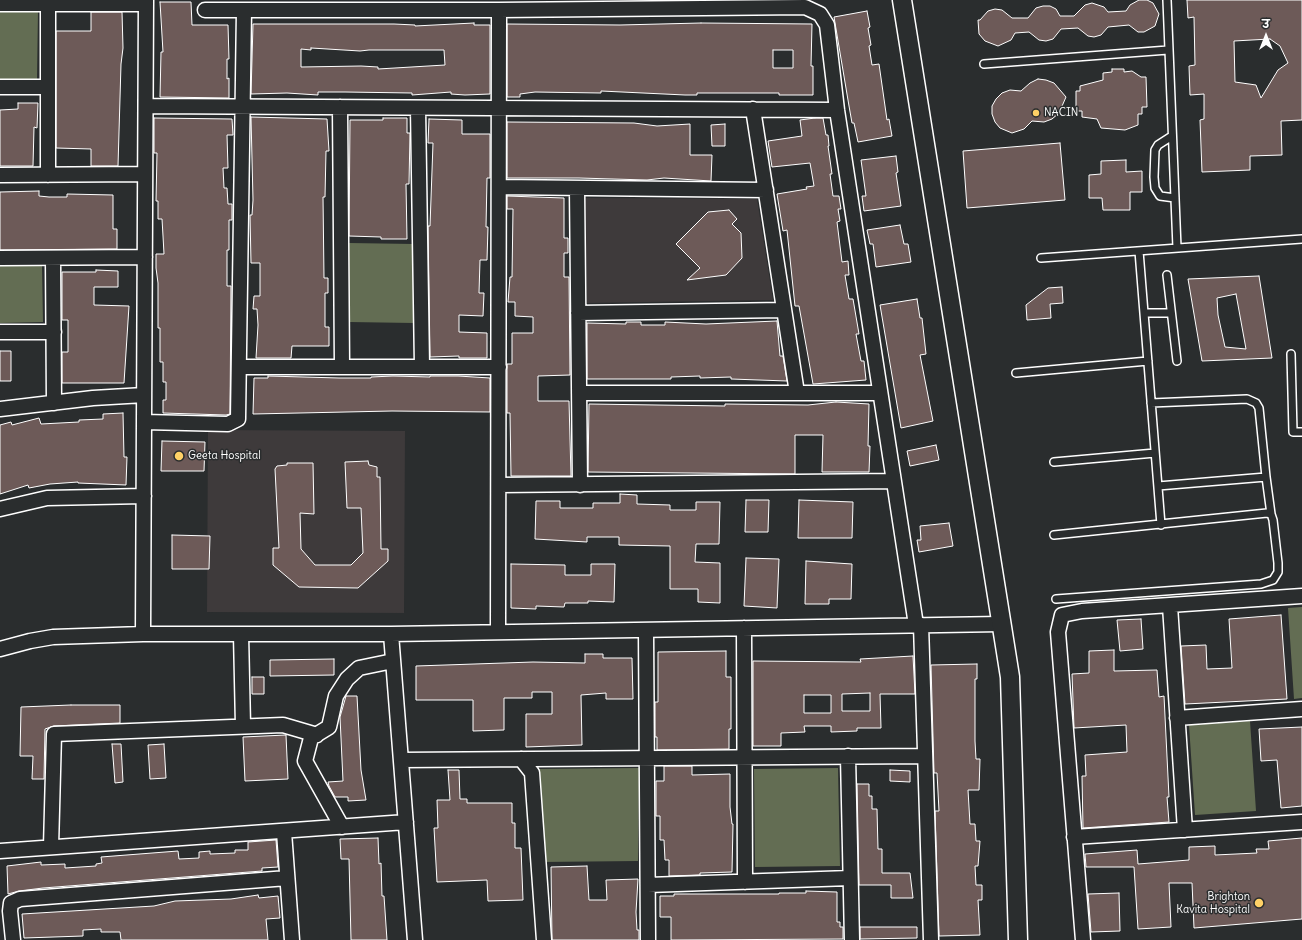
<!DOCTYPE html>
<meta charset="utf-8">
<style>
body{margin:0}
#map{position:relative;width:1302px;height:940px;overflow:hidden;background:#2a2d2e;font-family:Delius,"Playpen Sans Deva",sans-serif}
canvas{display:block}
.north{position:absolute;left:1246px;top:16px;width:40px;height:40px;-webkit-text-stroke:3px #2a2d2e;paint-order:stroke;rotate:0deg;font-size:11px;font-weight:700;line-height:16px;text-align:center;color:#fff}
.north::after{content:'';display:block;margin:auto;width:14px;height:18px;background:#fff;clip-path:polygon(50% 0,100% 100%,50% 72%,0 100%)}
</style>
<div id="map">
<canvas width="1302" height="940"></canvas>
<div class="north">उ</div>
</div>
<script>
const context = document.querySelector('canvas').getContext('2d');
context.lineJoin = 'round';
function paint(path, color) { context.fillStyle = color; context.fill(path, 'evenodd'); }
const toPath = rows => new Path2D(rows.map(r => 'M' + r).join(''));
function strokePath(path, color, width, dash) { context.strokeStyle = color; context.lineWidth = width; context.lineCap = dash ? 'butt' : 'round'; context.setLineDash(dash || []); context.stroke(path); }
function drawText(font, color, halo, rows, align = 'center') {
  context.font = font + ' Delius,sans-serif'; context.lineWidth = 3; context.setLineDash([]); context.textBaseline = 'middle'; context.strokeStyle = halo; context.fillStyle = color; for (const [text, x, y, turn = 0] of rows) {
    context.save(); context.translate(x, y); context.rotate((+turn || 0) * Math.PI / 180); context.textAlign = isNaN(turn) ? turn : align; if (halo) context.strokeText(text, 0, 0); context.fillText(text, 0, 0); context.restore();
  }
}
paint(toPath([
 [585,198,757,199,773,300,587,303],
 [208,430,405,431,404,613,207,612]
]), '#3e3a3b');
paint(toPath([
 [0,11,38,11,37,80,0,79],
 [349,243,414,244,414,323,349,322],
 [42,265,43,322,0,323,0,266],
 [1302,607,1302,698,1294,699,1288,608],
 [1250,721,1256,811,1195,815,1189,725],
 [639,768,638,861,541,862,532,769],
 [838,768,840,866,755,867,754,769]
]), '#636d53');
const building = toPath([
 [1139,0,1147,0,1153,3,1159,14,1155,26,1144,32,1138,32,1129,25,1108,27,1101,35,1094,37,1088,36,1078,28,1061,29,1053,39,1046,41,1039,40,1029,32,1015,33,1011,40,998,46,985,41,979,34,978,20,980,20,988,11,995,9,1002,10,1012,18,1028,18,1036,8,1043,6,1050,6,1056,9,1060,16,1074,16,1085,5,1092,3,1104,7,1108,12,1126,11,1130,5,1139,0],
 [1187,0,1302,0,1302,120,1281,121,1282,155,1250,156,1250,170,1202,172,1200,120,1204,119,1204,94,1190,95,1189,66,1195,65,1194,17,1188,18,1187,0],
 [1270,39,1280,46,1288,63,1278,70,1261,98,1256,85,1235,82,1234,41,1270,39],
 [160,2,191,2,192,25,228,25,229,59,227,59,227,79,229,78,229,98,160,97,161,52,163,52,160,2],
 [867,11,870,27,868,28,871,45,869,46,872,65,879,64,887,120,889,119,892,136,858,142,854,123,852,123,849,106,834,17,867,11],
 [91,12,122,12,123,48,121,64,118,166,91,166,91,149,56,148,56,31,91,31,91,12],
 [474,23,474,25,490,25,490,94,465,95,451,94,451,92,412,95,412,93,345,92,318,92,318,95,287,93,251,94,253,24,394,24,415,25,415,26,474,23],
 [311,48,360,51,369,50,444,50,445,65,378,69,378,67,361,66,301,67,301,49,311,50,311,48],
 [701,23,812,24,811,66,813,66,813,95,779,95,779,93,697,93,697,95,685,95,601,91,601,93,535,92,520,94,520,97,507,97,507,24,620,25,701,23],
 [773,50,793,50,793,68,773,68,773,50],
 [1112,69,1124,69,1124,72,1132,71,1141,77,1146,77,1147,107,1142,107,1142,114,1138,114,1138,125,1125,130,1101,128,1097,119,1082,117,1082,111,1076,111,1076,91,1080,91,1080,86,1103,80,1103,73,1112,72,1112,69],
 [1038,79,1046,80,1054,83,1066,97,1059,113,1052,119,1044,122,1032,121,1024,129,1012,133,1000,128,995,122,992,114,992,106,996,99,1002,93,1010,90,1021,91,1030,83,1038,79],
 [18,103,38,103,37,128,34,127,33,166,0,166,0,110,18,109,18,103],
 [251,117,327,119,329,151,326,151,325,197,323,197,324,278,328,278,328,293,325,293,325,327,329,327,329,346,292,346,291,358,256,358,258,325,257,309,253,309,254,296,260,296,260,263,251,263,250,215,252,215,253,200,251,117],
 [154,118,232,119,233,135,227,135,228,168,223,168,224,188,227,188,228,204,232,204,232,220,229,220,229,250,227,250,227,286,231,286,230,414,226,415,163,413,163,400,166,400,166,382,163,382,163,362,160,362,160,328,158,328,158,283,156,268,156,254,164,254,163,236,162,219,158,219,158,201,156,201,157,153,154,153,154,118],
 [383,118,407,118,407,133,410,133,409,184,406,184,407,239,381,239,381,237,349,236,350,120,383,120,383,118],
 [815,118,823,118,826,135,828,135,829,146,828,146,832,174,830,174,833,196,839,196,841,209,838,209,840,221,837,222,842,262,848,261,849,275,845,275,849,299,853,299,859,334,856,334,861,361,864,361,866,380,813,384,799,306,795,306,787,230,783,231,777,194,807,189,806,187,814,186,810,163,772,167,768,141,802,136,800,120,815,118],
 [429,119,462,120,462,134,490,134,490,178,487,178,486,227,488,227,487,260,480,260,479,293,484,293,483,316,459,315,459,332,487,333,487,358,459,358,459,356,430,357,428,226,430,226,433,143,428,143,429,119],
 [507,122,634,123,657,126,690,124,690,155,712,155,711,181,664,178,647,180,579,178,507,178,507,122],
 [725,124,725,146,712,146,711,125,725,124],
 [1060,143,1065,200,967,208,963,151,1060,143],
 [896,156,898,172,896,173,901,206,864,211,862,196,866,196,861,160,896,156],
 [1126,160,1126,172,1142,171,1142,192,1130,192,1130,210,1103,210,1102,198,1089,198,1089,175,1101,174,1101,161,1126,160],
 [39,191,39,196,49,197,67,197,67,194,113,195,113,229,117,229,117,249,0,250,0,192,39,191],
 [507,196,564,198,564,238,568,238,568,253,564,253,564,277,569,277,570,375,538,376,538,401,569,401,571,476,511,476,510,413,507,413,507,364,512,364,512,333,533,333,533,317,515,316,515,302,508,302,510,277,512,277,513,209,507,209,507,196],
 [729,210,737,219,732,224,741,233,742,258,726,275,687,280,700,268,676,244,708,212,729,210],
 [900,225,904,244,908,244,911,262,876,267,873,244,870,244,867,230,900,225],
 [96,270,118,271,118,287,94,287,94,305,129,306,124,383,62,383,62,352,68,352,68,320,62,320,62,272,96,272,96,270],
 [1259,276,1272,358,1202,361,1188,279,1259,276],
 [1236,294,1246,349,1225,347,1218,315,1217,298,1236,294],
 [1062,287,1063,303,1050,304,1051,318,1027,320,1026,305,1048,288,1062,287],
 [917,299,920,318,922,318,926,354,920,355,933,421,901,428,880,305,917,299],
 [777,321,780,356,783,356,787,381,731,379,731,377,700,378,700,376,671,377,671,379,587,379,587,323,626,324,626,322,641,322,641,325,665,325,665,322,706,324,777,321],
 [0,351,11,351,11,381,0,381,0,351],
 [268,376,339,378,371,378,371,377,393,376,430,377,430,376,458,376,490,378,490,412,392,411,253,414,254,378,268,378,268,376],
 [836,402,869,404,868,446,870,446,869,472,822,472,823,435,795,435,795,474,588,472,589,404,725,406,725,404,808,405,836,402],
 [123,413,124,457,127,457,126,485,78,483,78,482,50,484,29,488,28,485,0,494,0,425,11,422,12,425,39,418,41,424,79,422,79,420,103,419,103,414,123,413],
 [162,441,205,442,204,471,161,471,162,441],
 [936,445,939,460,910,466,907,451,936,445],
 [368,461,369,465,377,467,377,477,380,477,381,549,388,549,388,561,358,588,299,587,273,565,273,548,279,548,275,469,277,466,287,465,287,463,313,463,314,514,300,513,301,549,315,565,351,565,363,553,361,508,347,508,345,462,368,461],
 [620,494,637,495,637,504,670,505,670,510,696,510,696,502,720,502,719,544,696,544,695,562,720,563,720,603,698,602,698,589,670,589,670,546,619,545,619,537,587,537,587,542,535,539,536,501,560,501,560,508,593,508,593,503,620,503,620,494],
 [746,500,769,500,768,532,745,532,746,500],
 [799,500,853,502,852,538,798,538,799,500],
 [949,523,953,546,919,552,917,540,921,540,920,526,949,523],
 [172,535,210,536,209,569,172,569,172,535],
 [746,558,779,559,777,608,744,606,746,558],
 [806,561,852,564,851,599,829,599,829,604,805,604,806,561],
 [511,564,565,565,565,575,591,575,591,564,615,564,614,602,588,601,588,603,565,603,564,607,536,606,536,609,511,608,511,564],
 [1281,615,1287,699,1185,704,1181,646,1206,645,1207,669,1232,668,1229,619,1281,615],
 [1141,619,1143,649,1120,651,1117,620,1141,619],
 [1114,650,1114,671,1157,670,1159,697,1164,696,1169,797,1167,797,1169,822,1083,828,1082,776,1086,776,1085,755,1127,752,1126,725,1074,728,1072,674,1089,673,1089,651,1114,650],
 [726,651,726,677,731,677,731,729,729,729,729,749,657,750,657,737,655,737,655,702,658,702,658,652,726,651],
 [585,654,603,654,603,658,632,658,633,699,606,699,606,693,581,695,582,745,526,747,526,714,552,714,552,692,532,692,532,698,504,698,504,730,473,731,473,700,416,700,416,666,533,662,585,663,585,654],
 [913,656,915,694,880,694,881,728,857,728,857,731,831,732,831,726,804,726,805,732,781,733,781,746,753,746,753,661,861,662,860,659,913,656],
 [870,693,870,711,842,711,842,694,870,693],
 [804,695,831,695,831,713,804,713,804,695],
 [334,659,334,675,270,676,270,660,334,659],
 [977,664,977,679,975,679,975,741,976,759,980,759,979,790,968,790,970,824,975,824,976,841,980,841,978,866,975,866,976,885,982,885,982,900,978,900,980,935,939,936,935,811,939,811,937,773,934,773,931,665,977,664],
 [252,677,264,677,264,694,252,694,252,677],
 [346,696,357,696,361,770,366,800,348,801,348,797,335,797,329,786,328,782,343,781,340,717,346,696],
 [71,705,120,705,120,723,54,726,45,729,44,779,32,779,33,756,20,756,21,707,71,705],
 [1302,727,1302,806,1281,808,1277,760,1261,761,1259,729,1302,727],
 [286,735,288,779,245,781,243,737,286,735],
 [112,744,121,744,123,782,115,783,112,744],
 [164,744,166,778,150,779,148,745,164,744],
 [664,766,692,766,692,775,730,774,730,807,732,824,733,824,732,872,700,873,700,875,669,876,669,860,665,860,664,840,660,840,660,816,656,816,656,781,664,781,664,766],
 [448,770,459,770,460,799,467,799,467,803,512,803,512,823,515,823,515,848,521,848,523,900,488,901,487,880,437,882,434,828,438,828,437,800,450,800,448,770],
 [890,770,910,771,910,782,890,781,890,770],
 [857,784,869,784,869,796,872,796,872,809,877,809,878,849,882,849,882,873,910,873,913,898,891,898,891,885,859,885,857,784],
 [378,838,379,864,381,863,382,896,384,896,387,940,351,940,349,859,341,859,340,839,378,838],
 [1302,838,1302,919,1194,928,1192,883,1169,883,1171,927,1138,929,1134,867,1086,867,1085,854,1137,850,1138,864,1189,860,1189,847,1215,846,1215,855,1257,853,1256,849,1269,849,1268,841,1302,838],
 [276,840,278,867,262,868,262,871,43,888,19,891,8,894,7,866,41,862,41,865,65,864,65,868,96,866,96,864,102,863,101,857,178,851,179,859,199,858,199,852,210,851,210,854,235,853,235,850,248,850,248,842,276,840],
 [587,866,589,900,607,900,606,880,638,879,636,912,637,930,639,930,639,940,552,940,551,867,587,866],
 [806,891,837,892,837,922,840,922,840,927,843,927,843,939,671,940,671,917,660,917,660,896,674,896,674,894,779,894,779,893,806,893,806,891],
 [1119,893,1120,931,1091,932,1088,894,1119,893],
 [258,895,259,898,278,896,280,918,266,919,268,940,121,940,120,932,101,932,101,929,83,930,83,936,24,938,22,914,154,906,175,901,231,899,258,895],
 [860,927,917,927,917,938,860,939,860,927]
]);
paint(building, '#6d5a58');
strokePath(building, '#fff', 1);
const service = toPath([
 [1167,0,1177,248],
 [984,64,1168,50],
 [1172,136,1158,145,1155,150,1154,177,1155,188,1160,196,1175,198],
 [1139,251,1161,525],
 [1041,258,1302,239],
 [1167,275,1177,361],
 [1144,313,1171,313],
 [1291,354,1293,432,1302,432],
 [1016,373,1148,361],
 [1151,403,1247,399,1256,403,1259,408,1266,477,1158,486],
 [1054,462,1155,453],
 [1266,477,1271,514],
 [1054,535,1267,513,1271,514,1273,520,1278,563,1278,572,1273,580,1261,584,1056,599]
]);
const minor = toPath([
 [0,4,146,4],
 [205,10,499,10,805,7,820,14,827,25,837,110,916,625],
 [0,87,48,87],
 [146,106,837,110],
 [340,107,342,367],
 [418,108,422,367],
 [753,109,797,393],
 [0,175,145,174],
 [48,175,48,4],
 [499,187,766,190],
 [577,188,580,485],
 [0,258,145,257],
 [53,258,54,403],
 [578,313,784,310],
 [0,332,54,332],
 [239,367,499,367],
 [579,393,880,393],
 [0,409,93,398,144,395],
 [144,422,228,424,238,419,244,10],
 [499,485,894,481],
 [0,509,47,498,144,496],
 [1170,606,1185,830],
 [921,625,931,940],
 [744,628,745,882],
 [646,630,648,940],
 [498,632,499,10],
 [143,634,146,0],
 [241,634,243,726],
 [391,634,415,940],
 [0,649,30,641,53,637,143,634,391,634,1001,624],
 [1177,718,1302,709],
 [848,756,852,940],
 [521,759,532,773,544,940],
 [401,760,925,756],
 [342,827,305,761,311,738,329,727,336,696,347,679,359,668,393,661],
 [284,832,292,940],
 [1074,837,1302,822],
 [51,847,54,734,283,725,317,735],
 [0,851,406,822],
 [648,885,850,878],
 [13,940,10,911,11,903,20,899,287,878],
 [1083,940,1058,632,1062,615,1082,611,1302,596]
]);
const tertiary = toPath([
 [902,0,1010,677,1018,940]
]);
strokePath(service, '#fff', 10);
strokePath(minor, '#fff', 17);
strokePath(tertiary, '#fff', 21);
strokePath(service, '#2a2d2e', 7);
strokePath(minor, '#2a2d2e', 14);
strokePath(tertiary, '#2a2d2e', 18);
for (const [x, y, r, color] of [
 [1036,113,4,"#ffd166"],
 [179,456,5,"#ffd166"],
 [1259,903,5,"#ffd166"]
]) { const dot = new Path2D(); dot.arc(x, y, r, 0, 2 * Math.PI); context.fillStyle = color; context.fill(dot); strokePath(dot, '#2a2d2e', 1.5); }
drawText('11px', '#fff', '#2a2d2e', [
 ["NACIN",1044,113],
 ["Geeta Hospital",188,456],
 ["Brighton",1250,897,"right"],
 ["Kavita Hospital",1250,910,"right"]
], 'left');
</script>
